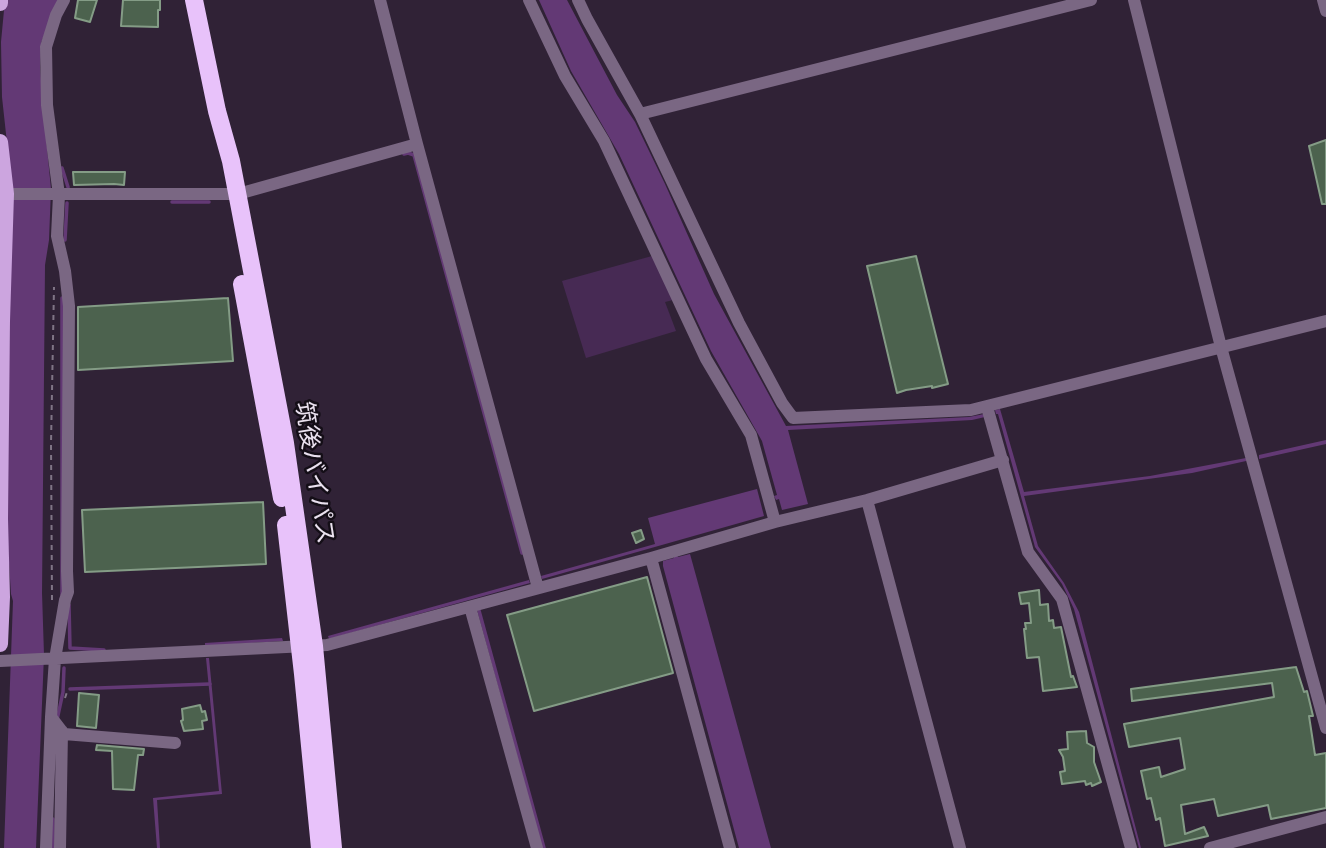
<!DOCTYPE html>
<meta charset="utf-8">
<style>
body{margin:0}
canvas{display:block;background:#302236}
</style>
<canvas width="1326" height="848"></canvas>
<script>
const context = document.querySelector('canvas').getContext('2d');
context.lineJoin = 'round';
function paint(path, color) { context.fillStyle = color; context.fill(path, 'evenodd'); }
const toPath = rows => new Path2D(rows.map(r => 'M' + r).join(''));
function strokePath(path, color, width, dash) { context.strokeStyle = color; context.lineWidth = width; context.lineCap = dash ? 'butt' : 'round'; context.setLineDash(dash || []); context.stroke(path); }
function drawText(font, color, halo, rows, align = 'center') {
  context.font = font + ' Jost,"Noto Sans JP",sans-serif'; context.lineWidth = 5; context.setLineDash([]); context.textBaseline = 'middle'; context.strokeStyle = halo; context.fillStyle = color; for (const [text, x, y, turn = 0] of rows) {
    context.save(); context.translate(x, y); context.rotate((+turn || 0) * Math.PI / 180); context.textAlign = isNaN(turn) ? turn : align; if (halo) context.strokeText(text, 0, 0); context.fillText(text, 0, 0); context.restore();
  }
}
paint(toPath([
 [652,256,673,300,665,302,676,331,586,358,562,281]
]), '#472a54');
paint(toPath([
 [5,0,58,0,41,43,40,67,43,107,51,189,49,240,45,265,42,593,44,655,36,848,4,848,13,601,11,594,6,516,12,189,2,97,1,42],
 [539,0,567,0,617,95,635,122,665,184,714,294,786,426,969,417,984,414,985,417,972,420,788,430,808,504,782,510,779,499,776,500,774,496,777,495,762,441,711,351,619,154,571,71],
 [1000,409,1024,492,1150,476,1246,458,1246,461,1192,473,1024,496,1038,546,1064,583,1079,612,1141,848,1139,848,1074,609,1062,584,1035,547,998,414,996,414,995,410],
 [1326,440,1326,444,1259,459,1259,455],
 [757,489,764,516,542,579,541,576,655,544,648,518],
 [690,554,771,848,739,848,663,566,663,561,674,558,674,555,677,555,678,557],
 [529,580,530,583,329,639,328,636],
 [282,638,283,641,205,646,205,643],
 [206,658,209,658,222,794,157,800,160,848,157,848,153,798,219,791]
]), '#633975');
strokePath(toPath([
 [404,154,408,153,414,155,522,553],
 [62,168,68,187],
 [172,202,209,202],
 [65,240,67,203],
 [62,595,62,298],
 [69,605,70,648,104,650],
 [478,607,544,848],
 [70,689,210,684],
 [57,720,63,692,64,668],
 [53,848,53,819]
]), '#633975', 3.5);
const building = toPath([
 [78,0,97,0,90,22,75,18,78,0],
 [123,0,160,0,160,10,158,10,158,27,121,26,123,0],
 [1326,140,1326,204,1322,204,1309,146,1326,140],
 [73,172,125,172,124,185,114,184,74,185,73,172],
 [916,256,948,384,932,388,932,386,906,390,897,393,867,266,916,256],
 [228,298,233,361,78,370,78,307,228,298],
 [263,502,266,564,85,572,82,510,263,502],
 [641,530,644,539,636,543,632,533,641,530],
 [647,577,673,673,534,711,507,615,647,577],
 [1039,590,1040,605,1048,604,1049,621,1053,620,1054,628,1061,627,1071,677,1073,676,1077,687,1043,691,1039,657,1027,658,1024,629,1026,629,1025,623,1031,623,1029,603,1021,604,1019,593,1039,590],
 [1296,667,1304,692,1307,691,1313,716,1309,716,1315,755,1326,753,1326,808,1271,819,1268,805,1218,816,1214,799,1181,805,1185,834,1204,827,1208,836,1165,846,1160,818,1156,820,1151,798,1147,799,1141,771,1159,767,1161,777,1185,769,1180,738,1129,747,1124,724,1274,697,1272,683,1132,701,1131,689,1296,667],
 [79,693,99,695,96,728,77,726,79,693],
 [200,705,202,712,205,711,207,720,202,721,203,729,184,731,181,721,183,720,182,709,200,705],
 [1086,731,1087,743,1094,747,1094,762,1101,782,1092,786,1091,783,1086,785,1085,781,1062,784,1060,772,1065,771,1063,757,1059,750,1068,749,1067,732,1086,731],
 [97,745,144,749,143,755,138,755,134,790,113,789,112,751,96,750,97,745]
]);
paint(building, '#4c624e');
strokePath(building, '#849c86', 2);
strokePath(toPath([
 [52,600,51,444,54,287],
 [65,698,68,689]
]), '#807586', 2, [5, 5]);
strokePath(toPath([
 [380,0,417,144,538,588],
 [529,0,565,76,604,141,706,359,751,435,775,522],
 [578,0,587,19,640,114,739,323,782,403,793,418,971,410,1326,321],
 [1134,0,1221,347,1326,728],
 [1323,0,1326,11],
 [640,114,1091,0],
 [0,194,238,194,417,144],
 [987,407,1028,552,1062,599,1131,848],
 [867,500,960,848],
 [651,558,730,848],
 [470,607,537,848],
 [0,661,327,645,651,558,775,522,867,500,1003,460],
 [51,717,64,734,175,743],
 [46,848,51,717,55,659,65,600,68,592,67,571,69,306,65,271,57,236,59,195,47,105,46,47,56,15,64,0],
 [60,848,62,731],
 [1210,848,1326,817]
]), '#7a6783', 12);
strokePath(toPath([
 [0,3,0,0],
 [0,142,6,194,2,321,0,519,2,597,0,644]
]), '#cca5df', 16);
strokePath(toPath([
 [194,0,217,111,231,161,285,443,314,646,333,848],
 [242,284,282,498],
 [286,525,303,674,320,848]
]), '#e8c2fa', 18);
drawText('24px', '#eae1ef', '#140e17', [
 ["筑後バイパス",313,473,81]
]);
</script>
